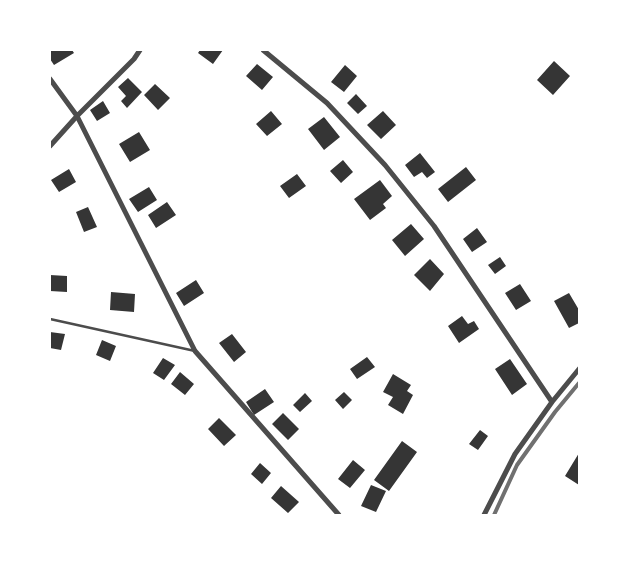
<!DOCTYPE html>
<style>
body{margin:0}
#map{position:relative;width:629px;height:565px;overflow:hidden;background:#fff;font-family:Inter,sans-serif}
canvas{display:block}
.frame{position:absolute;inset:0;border:51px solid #fff;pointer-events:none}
</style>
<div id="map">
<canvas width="629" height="565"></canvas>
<div class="frame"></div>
</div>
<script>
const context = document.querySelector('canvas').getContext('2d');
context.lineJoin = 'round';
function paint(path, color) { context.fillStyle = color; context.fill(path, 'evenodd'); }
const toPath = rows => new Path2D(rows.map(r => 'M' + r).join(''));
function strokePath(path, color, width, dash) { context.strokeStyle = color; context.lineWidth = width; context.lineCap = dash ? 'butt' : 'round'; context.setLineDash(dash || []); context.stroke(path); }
paint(toPath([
 [50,50,72,50,74,53,54,65,50,59],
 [200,50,223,50,213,64,198,53],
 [554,61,570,76,553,95,537,80],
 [257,64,273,77,262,90,246,76],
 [345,65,357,76,344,92,331,82],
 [128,78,142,92,127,108,121,101,126,96,118,87],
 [155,84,170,98,158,110,144,95],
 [356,94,367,106,358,114,347,103],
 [103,101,110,113,97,121,90,110],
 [271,111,282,124,267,136,256,124],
 [383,111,396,125,381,139,367,125],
 [324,117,340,137,324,150,308,129],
 [139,132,150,150,130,162,119,144],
 [420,153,435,172,427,178,422,172,414,177,405,165],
 [343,160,353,172,341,183,330,171],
 [466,167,476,180,448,202,438,189],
 [69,169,76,182,59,192,51,180],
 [297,174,306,186,289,198,280,186],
 [380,180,392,196,383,204,386,208,370,220,354,199],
 [149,187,157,200,138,212,129,199],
 [167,202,176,215,156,228,148,215],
 [88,207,97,227,84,232,76,212],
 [411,224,424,239,405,256,392,240],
 [477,228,487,242,472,252,463,239],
 [500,257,506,266,495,274,488,265],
 [430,259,444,274,430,291,414,275],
 [50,275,67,276,67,292,50,291],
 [196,280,204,293,184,306,176,293],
 [520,284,531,301,516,310,505,293],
 [111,292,135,294,134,312,110,310],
 [569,293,579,310,579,323,569,328,554,301],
 [462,316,468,324,474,321,479,329,459,343,448,326],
 [50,332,65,334,61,350,50,348],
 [232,334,246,352,234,362,219,343],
 [102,340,116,346,110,361,96,355],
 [367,357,375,367,357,379,350,369],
 [163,358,175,365,164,380,153,373],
 [510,359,527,384,512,395,495,369],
 [180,372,194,384,185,395,171,384],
 [393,374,411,385,407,391,413,395,403,414,388,405,393,397,383,392],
 [265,389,274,402,254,415,246,402],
 [344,392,352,400,343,409,335,400],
 [305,393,312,401,300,412,293,405],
 [283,413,299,429,288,440,272,424],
 [219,418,236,435,224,446,208,429],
 [480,430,488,436,478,450,469,444],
 [402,441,417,452,389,491,374,480],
 [579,453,579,485,565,476],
 [353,460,365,470,350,488,338,479],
 [260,463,271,473,262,484,251,474],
 [371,485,386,491,376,512,361,506],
 [281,486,299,502,288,513,271,498]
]), '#353535');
strokePath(toPath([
 [50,319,195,351]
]), '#4c4c4c', 2.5);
strokePath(toPath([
 [263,50,327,103,385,165,434,226,552,402],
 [50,79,77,116,195,351,339,515],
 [50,146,77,116,134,59,140,50],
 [484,515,515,454,552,402,579,369]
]), '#4c4c4c', 5);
strokePath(toPath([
 [494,515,517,465,555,412,579,383]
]), '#707070', 4);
</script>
